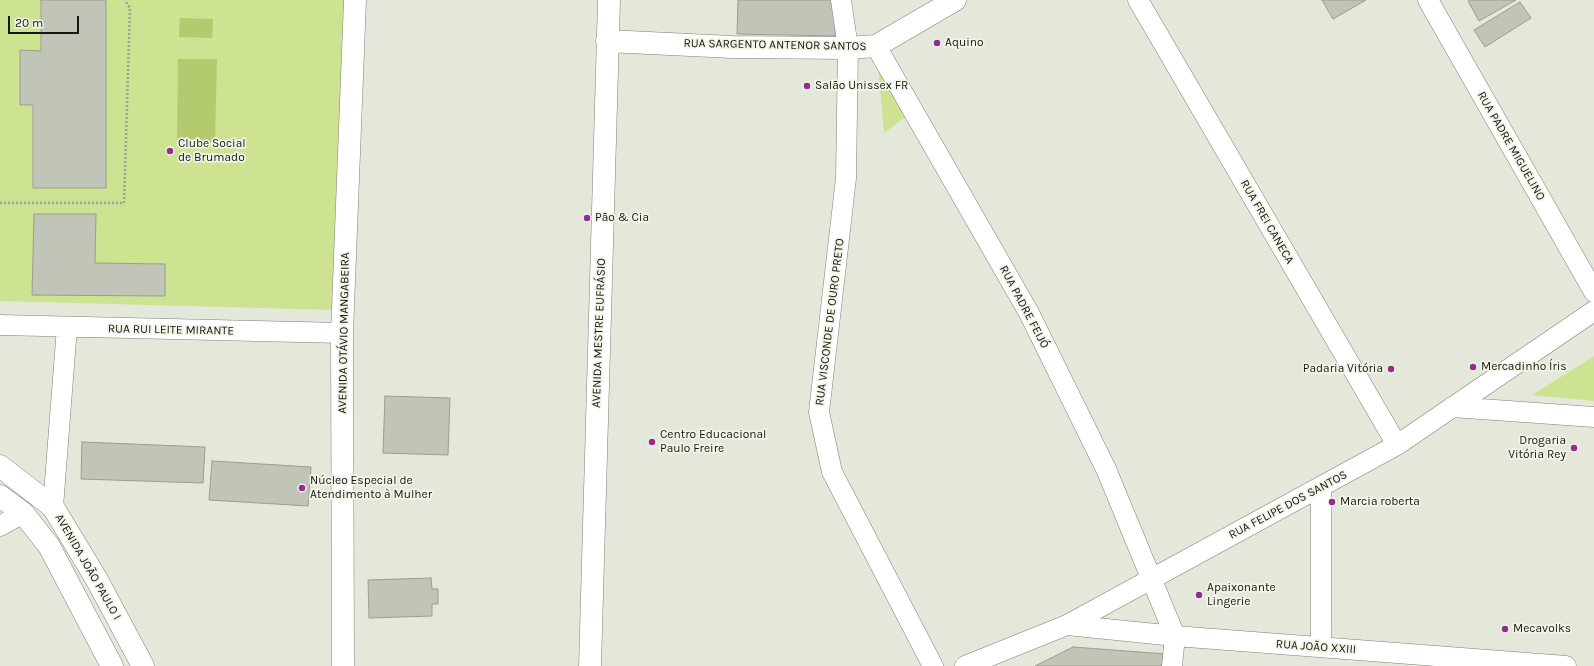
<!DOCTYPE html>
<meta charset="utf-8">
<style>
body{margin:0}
#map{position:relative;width:1594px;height:666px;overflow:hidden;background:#e4e8db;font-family:Karla,sans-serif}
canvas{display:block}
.scale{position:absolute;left:8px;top:16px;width:71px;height:18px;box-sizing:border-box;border:2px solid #161712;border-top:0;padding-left:5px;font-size:12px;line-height:14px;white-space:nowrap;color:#161712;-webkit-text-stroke:3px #f1f5e8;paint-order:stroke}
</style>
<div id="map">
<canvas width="1594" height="666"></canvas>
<div class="scale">20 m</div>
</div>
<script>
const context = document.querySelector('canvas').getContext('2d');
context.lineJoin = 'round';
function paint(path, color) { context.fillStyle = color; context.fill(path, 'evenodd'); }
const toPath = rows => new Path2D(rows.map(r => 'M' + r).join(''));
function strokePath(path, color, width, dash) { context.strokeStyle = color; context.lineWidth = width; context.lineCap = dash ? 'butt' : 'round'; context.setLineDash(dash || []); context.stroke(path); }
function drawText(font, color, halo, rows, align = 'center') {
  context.font = font + ' Karla,sans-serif'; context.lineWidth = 3.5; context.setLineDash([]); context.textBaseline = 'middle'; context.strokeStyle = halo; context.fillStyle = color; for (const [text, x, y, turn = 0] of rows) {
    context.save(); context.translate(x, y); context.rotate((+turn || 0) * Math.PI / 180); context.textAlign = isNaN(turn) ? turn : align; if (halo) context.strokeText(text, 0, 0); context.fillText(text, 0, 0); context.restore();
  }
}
paint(toPath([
 [0,0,344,0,334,310,0,301],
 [878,64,912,112,884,133],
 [1594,356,1594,401,1532,395]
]), '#cde392');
paint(toPath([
 [180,18,213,19,212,38,179,37],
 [178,59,217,59,215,142,177,142]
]), '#b3ca6e');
const building = toPath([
 [41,0,106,0,106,188,33,188,33,105,20,105,20,50,41,51,41,0],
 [738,0,836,0,835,36,737,34,738,0],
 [1322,0,1366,0,1333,19,1322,0],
 [1470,0,1516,0,1479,21,1468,1,1470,0],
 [1520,2,1531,18,1485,47,1474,30,1520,2],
 [34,214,96,214,95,263,165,264,165,296,32,295,34,214],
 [385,396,450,398,448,455,383,453,385,396],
 [82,442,205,447,203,483,81,479,82,442],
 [212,461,311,467,308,506,209,500,212,461],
 [431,578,432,589,438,589,438,604,432,604,432,616,369,618,368,580,431,578],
 [1073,647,1166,654,1165,666,1035,666,1073,647]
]);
paint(building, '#c1c5b8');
strokePath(building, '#999d90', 1);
const street = toPath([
 [841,0,848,48,846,178,819,412,832,472,933,666],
 [1138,0,1397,445],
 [1428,0,1594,292],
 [876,46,1029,313,1106,469,1175,636,1172,666],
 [0,325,342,333],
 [1452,407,1594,417],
 [53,507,67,327],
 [0,526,23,513],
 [1067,625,1175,636,1566,666],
 [1321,647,1321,488],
 [965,666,1067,625,1397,445,1594,311]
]);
const secondary = toPath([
 [607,41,732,47,848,48,876,46,955,0],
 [0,466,53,507,97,580,143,666],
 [0,496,23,513,49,546,112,666],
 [343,666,342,333,355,0],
 [590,666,609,0]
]);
strokePath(street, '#7d8175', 21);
strokePath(secondary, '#7d8175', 23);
strokePath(toPath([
 [0,203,124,203,130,8,125,0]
]), '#9da096', 2.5, [2, 2]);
strokePath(street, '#fff', 20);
strokePath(secondary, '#fff', 22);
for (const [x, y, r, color] of [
 [937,43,4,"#962b8e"],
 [807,86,4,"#962b8e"],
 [170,151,4,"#962b8e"],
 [587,218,4,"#962b8e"],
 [1473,367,4,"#962b8e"],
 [1391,369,4,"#962b8e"],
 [652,442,4,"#962b8e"],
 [1574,448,4,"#962b8e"],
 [302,488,4,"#962b8e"],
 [1332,502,4,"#962b8e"],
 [1199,595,4,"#962b8e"],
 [1505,629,4,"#962b8e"]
]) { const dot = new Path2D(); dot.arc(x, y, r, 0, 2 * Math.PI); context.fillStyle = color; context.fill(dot); strokePath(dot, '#f1f5e8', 1.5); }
drawText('12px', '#161712', '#f1f5e8', [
 ["Aquino",945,43],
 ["Salão Unissex FR",815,86],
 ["Clube Social",178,144],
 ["de Brumado",178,158],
 ["Pão & Cia",595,218],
 ["Mercadinho Íris",1481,367],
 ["Padaria Vitória",1383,369,"right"],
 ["Centro Educacional",660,435],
 ["Paulo Freire",660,449],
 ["Drogaria",1566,441,"right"],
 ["Vitória Rey",1566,455,"right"],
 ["Núcleo Especial de",310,481],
 ["Atendimento à Mulher",310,495],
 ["Marcia roberta",1340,502],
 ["Apaixonante",1207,588],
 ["Lingerie",1207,602],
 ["Mecavolks",1513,629]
], 'left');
drawText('12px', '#161712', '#f1f5e8', [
 ["RUA SARGENTO ANTENOR SANTOS",775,45,1],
 ["RUA PADRE MIGUELINO",1511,146,60],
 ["RUA FREI CANECA",1267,222,60],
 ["RUA PADRE FEIJÓ",1024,307,62],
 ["RUA VISCONDE DE OURO PRETO",830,322,-83],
 ["RUA RUI LEITE MIRANTE",171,330,1],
 ["AVENIDA OTÁVIO MANGABEIRA",344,333,-89],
 ["AVENIDA MESTRE EUFRÁSIO",599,333,-88],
 ["RUA FELIPE DOS SANTOS",1288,505,-28],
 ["AVENIDA JOÃO PAULO I",88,567,60],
 ["RUA JOÃO XXIII",1316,647,4]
]);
</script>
